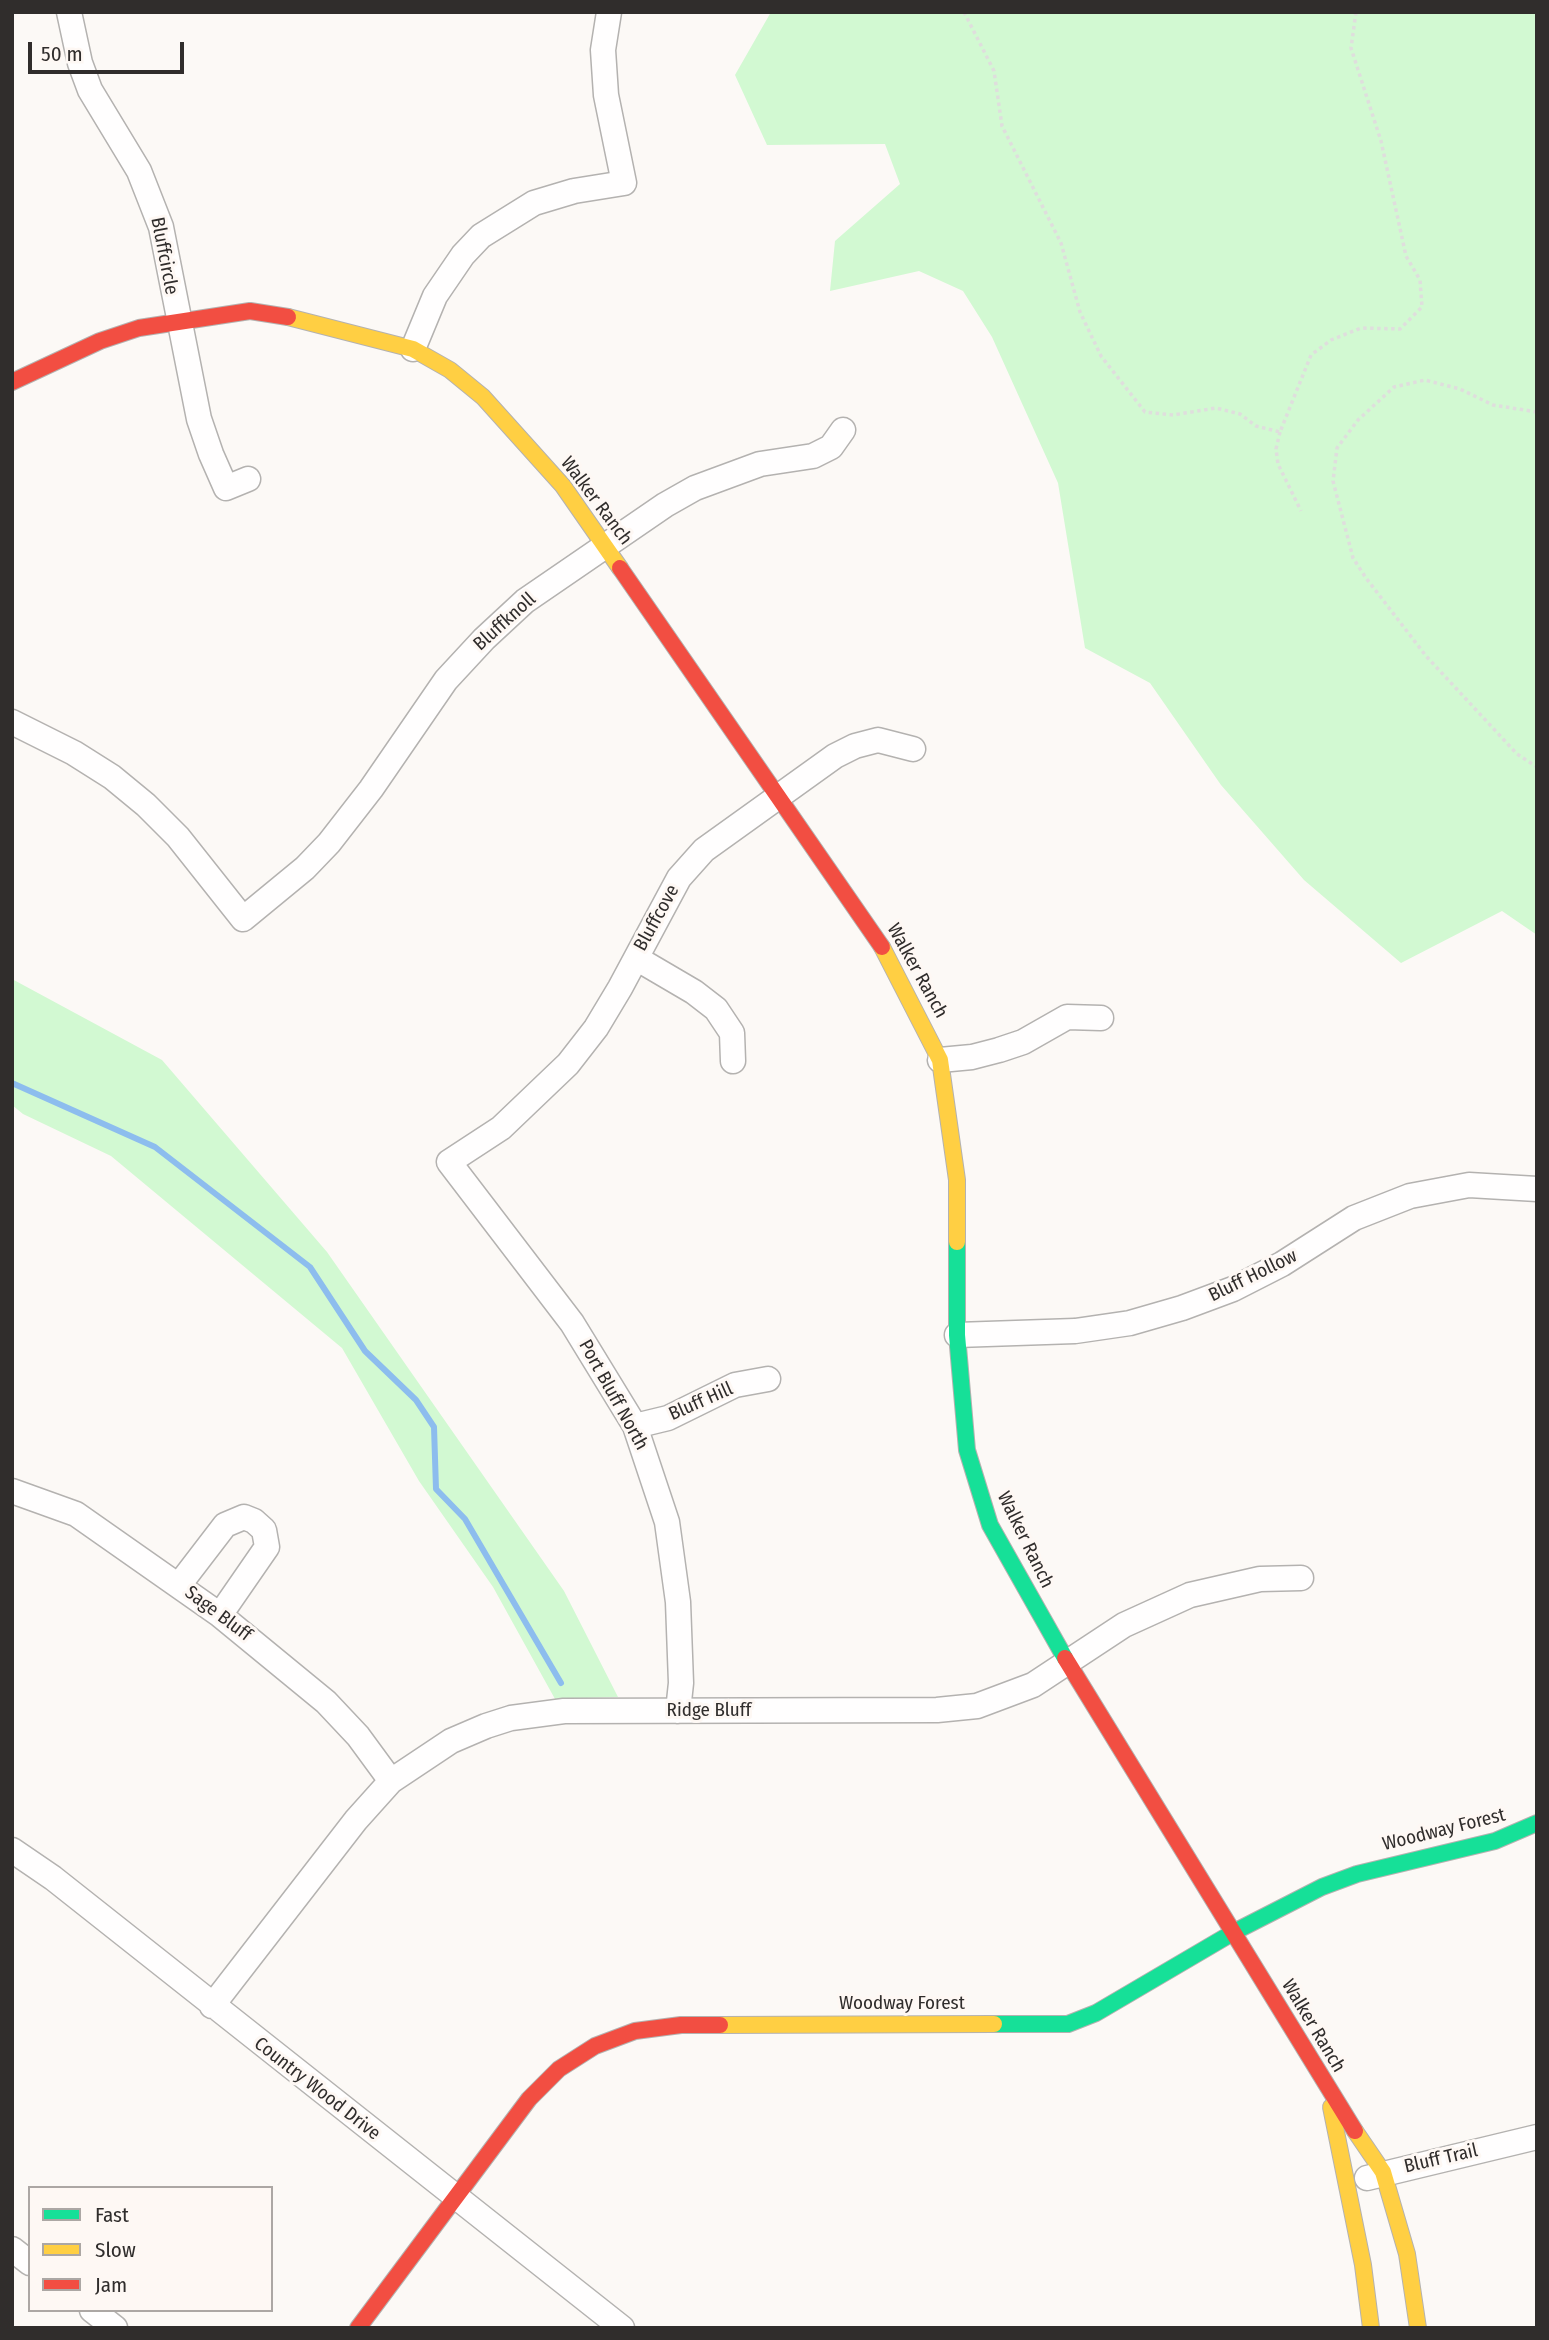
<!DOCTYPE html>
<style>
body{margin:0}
#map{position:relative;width:1549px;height:2340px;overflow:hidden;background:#fcf9f6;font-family:"Fira Sans Condensed",sans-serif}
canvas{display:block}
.frame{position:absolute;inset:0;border:14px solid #302d2c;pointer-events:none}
.legend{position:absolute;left:28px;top:2186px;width:245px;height:126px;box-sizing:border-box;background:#fef8f4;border:2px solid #aca7a4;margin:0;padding:9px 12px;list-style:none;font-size:21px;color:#302d2c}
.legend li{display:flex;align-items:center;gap:14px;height:35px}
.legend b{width:35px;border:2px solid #aca7a4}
.scale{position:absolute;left:28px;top:42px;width:156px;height:32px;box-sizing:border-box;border:4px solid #302d2c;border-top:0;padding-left:9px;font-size:21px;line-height:24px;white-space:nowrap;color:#302d2c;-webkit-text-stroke:5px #fef8f4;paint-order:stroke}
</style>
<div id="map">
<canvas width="1549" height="2340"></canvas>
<div class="frame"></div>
<ul class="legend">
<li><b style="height:9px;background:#16e098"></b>Fast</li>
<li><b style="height:9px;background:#ffcf43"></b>Slow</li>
<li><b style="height:9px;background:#f24e42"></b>Jam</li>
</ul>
<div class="scale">50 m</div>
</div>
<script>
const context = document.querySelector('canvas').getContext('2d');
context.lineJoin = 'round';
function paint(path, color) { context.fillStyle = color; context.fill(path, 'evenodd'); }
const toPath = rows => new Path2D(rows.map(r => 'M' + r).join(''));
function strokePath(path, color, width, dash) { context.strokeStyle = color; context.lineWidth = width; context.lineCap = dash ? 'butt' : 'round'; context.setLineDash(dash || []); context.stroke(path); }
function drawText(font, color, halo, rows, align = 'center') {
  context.font = font + ' "Fira Sans Condensed",sans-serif'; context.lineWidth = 6; context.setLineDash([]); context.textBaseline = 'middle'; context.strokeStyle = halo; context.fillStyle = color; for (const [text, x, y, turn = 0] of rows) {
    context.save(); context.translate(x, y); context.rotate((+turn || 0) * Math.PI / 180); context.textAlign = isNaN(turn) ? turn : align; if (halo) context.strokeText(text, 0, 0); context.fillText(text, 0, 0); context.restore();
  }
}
paint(toPath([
 [771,12,1537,12,1537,935,1502,911,1401,963,1304,880,1221,785,1150,683,1085,648,1058,483,992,337,963,291,919,271,830,291,835,241,900,184,885,144,767,145,735,75],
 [12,979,162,1060,327,1252,564,1591,618,1697,555,1699,493,1587,419,1481,342,1348,111,1156,23,1114,12,1105]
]), '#d2f9d2');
strokePath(toPath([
 [12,1083,155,1147,310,1267,365,1351,416,1400,434,1427,436,1489,465,1519,561,1683]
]), '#8dbdee', 6);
const street = toPath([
 [69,12,80,63,90,90,139,171,161,227,199,419,211,454,226,488,248,479],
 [413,349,435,296,463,255,481,236,534,203,574,191,624,183,606,95,603,50,609,12],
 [12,722,74,753,112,777,146,805,178,837,243,919,305,868,329,843,371,789,446,680,484,639,525,601,665,505,695,488,760,464,813,456,831,447,843,430],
 [636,958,694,992,716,1009,732,1033,733,1061],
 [940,1060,972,1057,999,1050,1023,1042,1067,1017,1101,1018],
 [957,1335,1075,1331,1130,1323,1182,1308,1233,1289,1282,1264,1354,1218,1410,1196,1469,1185,1537,1189],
 [635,1426,668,1418,735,1385,768,1379],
 [12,1491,76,1514,220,1615,326,1702,358,1736,391,1781],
 [179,1585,225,1525,244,1517,254,1521,264,1530,267,1547,220,1615],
 [678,1711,681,1683,678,1602,667,1522,635,1426,572,1323,449,1162,501,1128,568,1064,596,1028,620,988,679,878,704,850,835,756,855,746,878,740,913,749],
 [12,1850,53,1878,622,2328],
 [212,2006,356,1820,391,1781,451,1741,486,1726,511,1718,564,1711,937,1710,977,1706,1033,1685,1124,1625,1190,1595,1260,1579,1301,1578],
 [1367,2178,1537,2137],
 [12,2249,30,2263],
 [92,2310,115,2328]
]);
const fast = toPath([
 [957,1242,957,1335,967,1450,990,1525,1065,1658],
 [994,2024,1068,2024,1096,2013,1234,1932,1322,1887,1357,1874,1495,1841,1537,1823]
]);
const slow = toPath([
 [288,317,413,349,450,370,483,397,563,486,620,568],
 [882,947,940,1060,957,1180,957,1242],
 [720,2025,994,2024],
 [1331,2107,1363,2265,1371,2328],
 [1355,2131,1383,2172,1407,2254,1418,2328]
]);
const jam = toPath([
 [12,382,100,341,139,328,250,311,288,317],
 [620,568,882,947],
 [1065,1658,1355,2131],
 [358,2328,529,2099,559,2069,595,2046,635,2031,681,2025,720,2025]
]);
strokePath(street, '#b4b2b0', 27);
strokePath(fast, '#b4b2b0', 18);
strokePath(slow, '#b4b2b0', 18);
strokePath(jam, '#b4b2b0', 18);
strokePath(toPath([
 [964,12,994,71,1002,126,1061,243,1080,312,1101,356,1145,412,1173,415,1216,408,1240,414,1256,426,1280,432,1311,355,1331,340,1361,328,1400,329,1422,307,1420,280,1406,256,1381,141,1351,48,1356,12],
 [1537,412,1493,405,1460,389,1425,380,1394,387,1358,420,1337,448,1333,481,1353,558,1366,578,1426,656,1517,754,1537,767],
 [1280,432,1276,449,1278,464,1301,511]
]), '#dfdedd', 3.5, [3.5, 3.5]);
strokePath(street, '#fffefe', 24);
strokePath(fast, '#16e098', 16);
strokePath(slow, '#ffcf43', 16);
strokePath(jam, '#f24e42', 16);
drawText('19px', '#302d2c', '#fef8f4', [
 ["Bluffcircle",164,256,79],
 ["Walker Ranch",596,501,53],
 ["Bluffknoll",505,622,-42],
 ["Bluffcove",657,918,-61],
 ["Walker Ranch",917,971,61],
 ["Bluff Hollow",1253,1276,-26],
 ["Port Bluff North",613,1395,61],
 ["Bluff Hill",701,1402,-24],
 ["Walker Ranch",1025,1540,64],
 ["Sage Bluff",218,1614,37],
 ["Ridge Bluff",709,1711],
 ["Woodway Forest",1444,1830,-14],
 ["Woodway Forest",902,2004],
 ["Walker Ranch",1313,2026,59],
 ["Country Wood Drive",317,2089,38],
 ["Bluff Trail",1441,2159,-13]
]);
</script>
